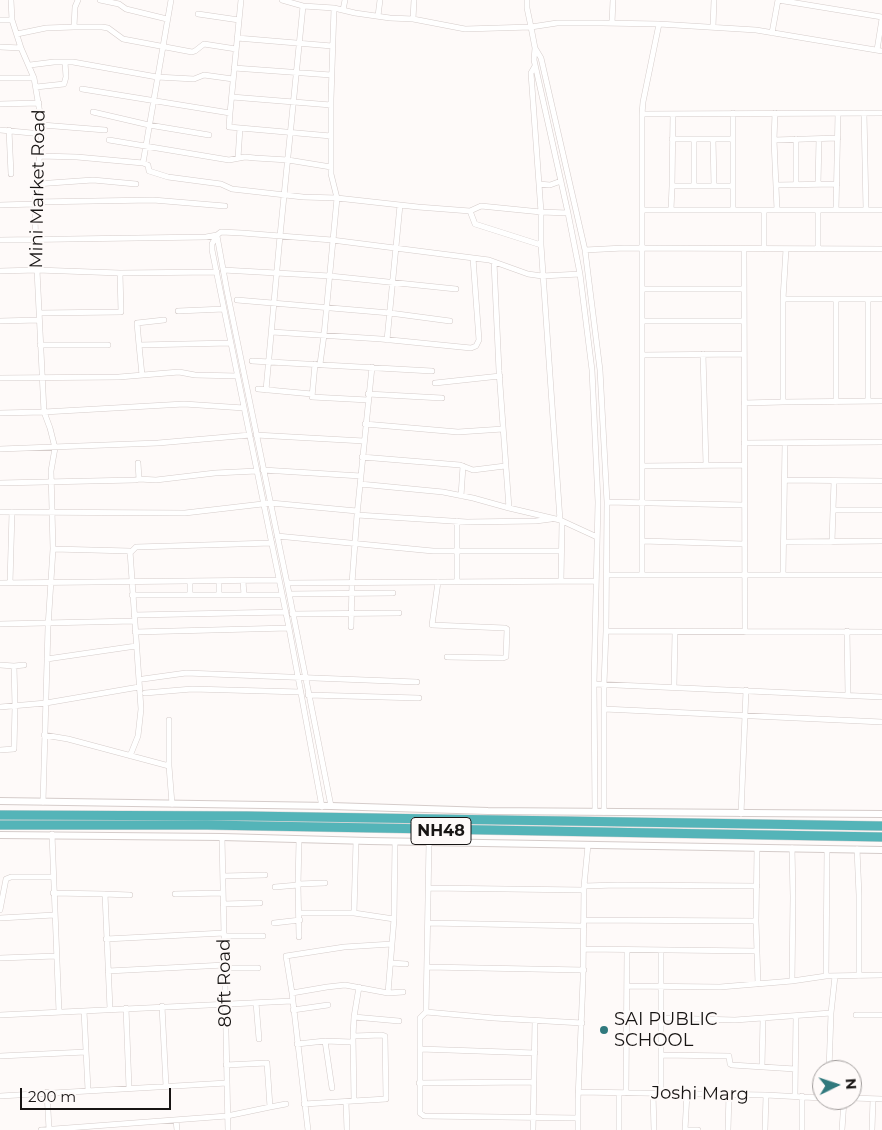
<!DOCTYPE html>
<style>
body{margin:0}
#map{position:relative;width:882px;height:1130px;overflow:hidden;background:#fefaf9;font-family:Montserrat,sans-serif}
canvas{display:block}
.north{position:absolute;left:812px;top:1060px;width:50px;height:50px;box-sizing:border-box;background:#fefaf9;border:1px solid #a29e9d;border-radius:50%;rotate:86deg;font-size:14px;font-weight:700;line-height:20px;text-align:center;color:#181514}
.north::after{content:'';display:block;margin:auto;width:18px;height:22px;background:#30797d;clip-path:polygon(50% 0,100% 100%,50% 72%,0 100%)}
.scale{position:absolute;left:20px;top:1088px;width:151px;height:22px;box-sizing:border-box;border:2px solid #181514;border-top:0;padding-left:6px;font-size:15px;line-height:18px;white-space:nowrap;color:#181514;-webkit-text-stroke:4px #fefaf9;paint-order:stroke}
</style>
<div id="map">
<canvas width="882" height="1130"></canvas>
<div class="north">N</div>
<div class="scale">200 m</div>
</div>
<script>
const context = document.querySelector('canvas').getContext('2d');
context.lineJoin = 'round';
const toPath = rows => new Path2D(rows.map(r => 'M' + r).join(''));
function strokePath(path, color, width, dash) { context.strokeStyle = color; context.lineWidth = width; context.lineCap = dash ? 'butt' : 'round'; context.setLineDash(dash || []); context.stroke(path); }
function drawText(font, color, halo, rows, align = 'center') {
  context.font = font + ' Montserrat,sans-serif'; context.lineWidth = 4; context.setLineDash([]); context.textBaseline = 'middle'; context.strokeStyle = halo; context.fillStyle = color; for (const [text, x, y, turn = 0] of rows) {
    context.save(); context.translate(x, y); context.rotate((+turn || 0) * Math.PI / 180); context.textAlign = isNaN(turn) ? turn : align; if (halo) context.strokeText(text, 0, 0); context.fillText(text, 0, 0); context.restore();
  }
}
const minor = toPath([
 [11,0,12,20,21,48,34,78,42,125,41,145,36,184,35,220,37,270,44,412,50,428,55,448,51,471,53,549,48,627,43,802],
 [100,0,119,4,126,9,167,19],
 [282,0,303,6,334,8,355,13,390,18,413,19,465,29,531,27,535,48],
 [527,0,527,8,531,27,557,23,602,23,659,24,756,30,882,51],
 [778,0,882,17],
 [343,10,345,0],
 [198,14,239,20],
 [378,16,380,0],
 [413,19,414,0],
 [0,20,12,20],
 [612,23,613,0],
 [74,27,102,27,108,28,123,39,192,52,195,51,204,44,236,49],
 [713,27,714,0],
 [772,33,778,0],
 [17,34,46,28,74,27,75,7,78,0],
 [237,38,332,46],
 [0,47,21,48],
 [877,50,882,19],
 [30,65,54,62,73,62,157,77,194,79,204,75,233,79],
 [535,66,531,73,541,212,541,245,560,520,597,537],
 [234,68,331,75],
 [0,78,34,78],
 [36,87,64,84,66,77,65,62],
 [82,89,230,113,229,127,331,136],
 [232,97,331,105],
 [0,104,39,103],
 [93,112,149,125,209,135],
 [230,113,241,0],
 [775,113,774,140,838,138],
 [864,113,866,210],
 [642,114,643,102,659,24],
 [673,114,672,186,733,186,733,210],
 [42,125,105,130],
 [0,130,42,134],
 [9,130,11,174],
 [672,139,733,139],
 [713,139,714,186],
 [796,139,796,185],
 [109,140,229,160,245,157,255,158,288,160,331,167],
 [774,140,777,210],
 [40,156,77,157,143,163,148,165,149,171,168,177,221,184,232,189,303,197,337,198,418,207,470,211,481,206,541,212,568,213],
 [238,158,240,128],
 [143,163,171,0],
 [36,184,93,180,136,184],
 [539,184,550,185,561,181],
 [818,184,819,139],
 [776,185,837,184],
 [694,186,694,139],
 [733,186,733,113],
 [35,202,153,200,225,206],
 [0,205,35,204],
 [642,210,882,210],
 [671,210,672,186],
 [818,210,818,248],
 [836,210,838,113],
 [470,211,475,224,541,245],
 [217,235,212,244,212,250,289,628,322,807],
 [217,236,227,291,287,583,331,806],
 [0,240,206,237,217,235,221,232,242,233,332,240,489,260,528,274,542,276,580,274],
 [744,249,745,632],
 [764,249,764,210],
 [585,250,624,248,882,249],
 [494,262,499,371,509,508,560,520],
 [223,270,330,276,456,289],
 [0,271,37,270,120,273,217,272],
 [642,289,744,289],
 [783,299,786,249],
 [836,299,836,402],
 [882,299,783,299,783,402,882,401],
 [237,300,390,313,450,321],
 [178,311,224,309],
 [39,313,121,312,120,273],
 [0,321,39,320],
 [642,321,744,321],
 [272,332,381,339,471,348,476,346,479,340,473,258],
 [387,340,400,205],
 [40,345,108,345],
 [139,345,137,323,164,320],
 [703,354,706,465],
 [642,355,744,354],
 [252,361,432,371],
 [315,364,312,397,368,400],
 [320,364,324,335,337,198,331,174,331,99,334,8],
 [142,375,139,345,231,343],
 [0,378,119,377,179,372,195,375,238,376],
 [435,383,500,376],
 [258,389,312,394],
 [266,390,280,236,303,6],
 [368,394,442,398],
 [868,401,868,299],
 [744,403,783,402],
 [0,413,44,412,184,404,244,408],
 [365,424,458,432,503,429],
 [256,435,364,441],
 [744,443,882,442],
 [0,449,158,443,250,435],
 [362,457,460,465,473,470,505,466],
 [642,466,744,465],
 [263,470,361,476],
 [139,479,156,480,215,473,257,471],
 [785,480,882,481],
 [0,483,135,480,139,479,138,463],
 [360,484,443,492,473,498,509,508],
 [461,496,463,466],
 [607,502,744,505],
 [833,510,834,481],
 [0,512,185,513,271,503,357,511],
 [357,515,467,522,536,521,551,519],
 [277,536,433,551,561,551],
 [642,541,744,544],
 [784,542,882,541],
 [832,542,833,510,882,510],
 [53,549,130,551,141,709,138,736,130,756],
 [130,553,136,547,272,543],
 [642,574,642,114,882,113],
 [607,575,882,575],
 [783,575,785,443],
 [190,581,190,595],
 [243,581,244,595],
 [561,581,562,522],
 [438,582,432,625,505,628,507,629,506,657,503,658,447,657],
 [457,582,457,521],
 [0,583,279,580],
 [10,583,12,512],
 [287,583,596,581],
 [289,594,393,593],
 [132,595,282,595],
 [219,595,219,581],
 [292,614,399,613],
 [134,615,286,612],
 [0,624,134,621],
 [351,627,352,583,357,515,372,367],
 [606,631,882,632],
 [847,631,848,695],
 [135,632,289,628],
 [47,659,136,646],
 [0,665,14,666,15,706,14,749,0,750],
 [14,666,24,665],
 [143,679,186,673,417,682],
 [594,684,882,697],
 [674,687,675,632],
 [145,693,192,689,301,692],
 [308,695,419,698],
 [0,707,46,703,139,687],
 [604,709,882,722],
 [169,720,169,766,172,804],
 [44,735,68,739,169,766],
 [595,812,594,684,598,502,592,370,580,274,568,213,534,60,535,48,541,58,585,250,600,370,607,502,606,631,604,684,604,812],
 [741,814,746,690],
 [52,834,59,1012],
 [222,837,228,1130],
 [299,840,298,885,299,937],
 [429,842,426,1012,420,1018,420,1113,424,1116,578,1118],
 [757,848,756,921,758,984],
 [857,849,859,895,859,976],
 [223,876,265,875],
 [298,884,325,883],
 [584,886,617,885,757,886],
 [275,887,298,885],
 [429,888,584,890],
 [53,893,105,894,110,1009],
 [104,894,130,895],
 [175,894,223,893],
 [223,904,260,903],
 [0,910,6,879,11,877,53,877],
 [299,913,354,913,394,919],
 [354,913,356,841],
 [0,918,54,915],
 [584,920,756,921],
 [274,923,300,920],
 [428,923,584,926],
 [224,936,263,936],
 [106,939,224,933],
 [584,949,757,951],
 [0,958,56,956],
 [391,963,406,964],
 [427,967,584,970],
 [225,968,258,968],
 [108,971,225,965],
 [826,976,827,849],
 [792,981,793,897,792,848],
 [627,986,720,987,792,981,826,976,882,975],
 [292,993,327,987,345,985,388,993,394,919,395,842],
 [388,993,403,992],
 [256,1003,259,1039],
 [162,1006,166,1086],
 [126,1008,129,1088],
 [293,1010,328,1005],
 [84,1011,88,1090],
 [426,1012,494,1018,582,1023],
 [0,1015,292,1001],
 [856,1015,882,1015],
 [354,1017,399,1021],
 [662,1018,735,1020,831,1013],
 [325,1041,332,1088],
 [297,1044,325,1041,352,1042],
 [420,1049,535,1053],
 [661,1055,729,1056,730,1064,732,1065,795,1069],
 [0,1056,86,1052],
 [762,1067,763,1018],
 [829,1070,831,1013,835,976],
 [419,1083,534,1082],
 [47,1092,49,1129],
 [578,1092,766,1095,822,1098],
 [619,1093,619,1130],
 [626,1093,627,951],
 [653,1093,654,1130],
 [661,1093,661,951],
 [0,1096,227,1083],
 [795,1096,796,1016],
 [802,1096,802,1130],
 [852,1098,882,1099],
 [354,1101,353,1036,354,1017,359,987],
 [346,1102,347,1130],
 [304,1104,386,1099,385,1036,382,1035,353,1036],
 [270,1107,286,1104],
 [176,1120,177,1130],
 [41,1130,227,1116,270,1107,267,1063,226,1065],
 [308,1130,292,993,286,956,344,947,392,944],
 [533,1130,535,1021],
 [578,1130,578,1099,583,980,584,886,588,845],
 [685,1130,687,1093],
 [685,1130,698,1130],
 [728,1130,729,1094],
 [765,1130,766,1095],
 [842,1130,844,1100],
 [872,1130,873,1099]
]);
const tertiary = toPath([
 [0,801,331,806,488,811,882,814],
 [0,835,222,837,369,841,882,850]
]);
const trunk = toPath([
 [0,815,247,816,882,826],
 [0,825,207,825,882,837]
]);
strokePath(minor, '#d5ccca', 6);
strokePath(tertiary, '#d5ccca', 8);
strokePath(trunk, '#d5d5d5', 10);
strokePath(minor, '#fff', 5);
strokePath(tertiary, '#fff', 6);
strokePath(trunk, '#54b4b8', 9);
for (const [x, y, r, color] of [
 [604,1030,5,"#30797d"]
]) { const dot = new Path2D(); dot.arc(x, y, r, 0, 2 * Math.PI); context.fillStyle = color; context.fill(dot); strokePath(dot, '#fefaf9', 2); }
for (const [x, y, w] of [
 [441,831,60]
]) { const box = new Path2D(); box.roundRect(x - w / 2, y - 13.5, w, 27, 4); context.fillStyle = '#fefaf9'; context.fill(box); strokePath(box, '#181514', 1); }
drawText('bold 16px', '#181514', null, [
 ["NH48",441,831]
]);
drawText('18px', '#181514', '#fefaf9', [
 ["Mini Market Road",38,189,-89],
 ["80ft Road",225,983,-91],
 ["Joshi Marg",700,1094,1]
]);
drawText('18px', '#181514', '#fefaf9', [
 ["SAI PUBLIC",614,1020],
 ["SCHOOL",614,1041]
], 'left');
</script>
